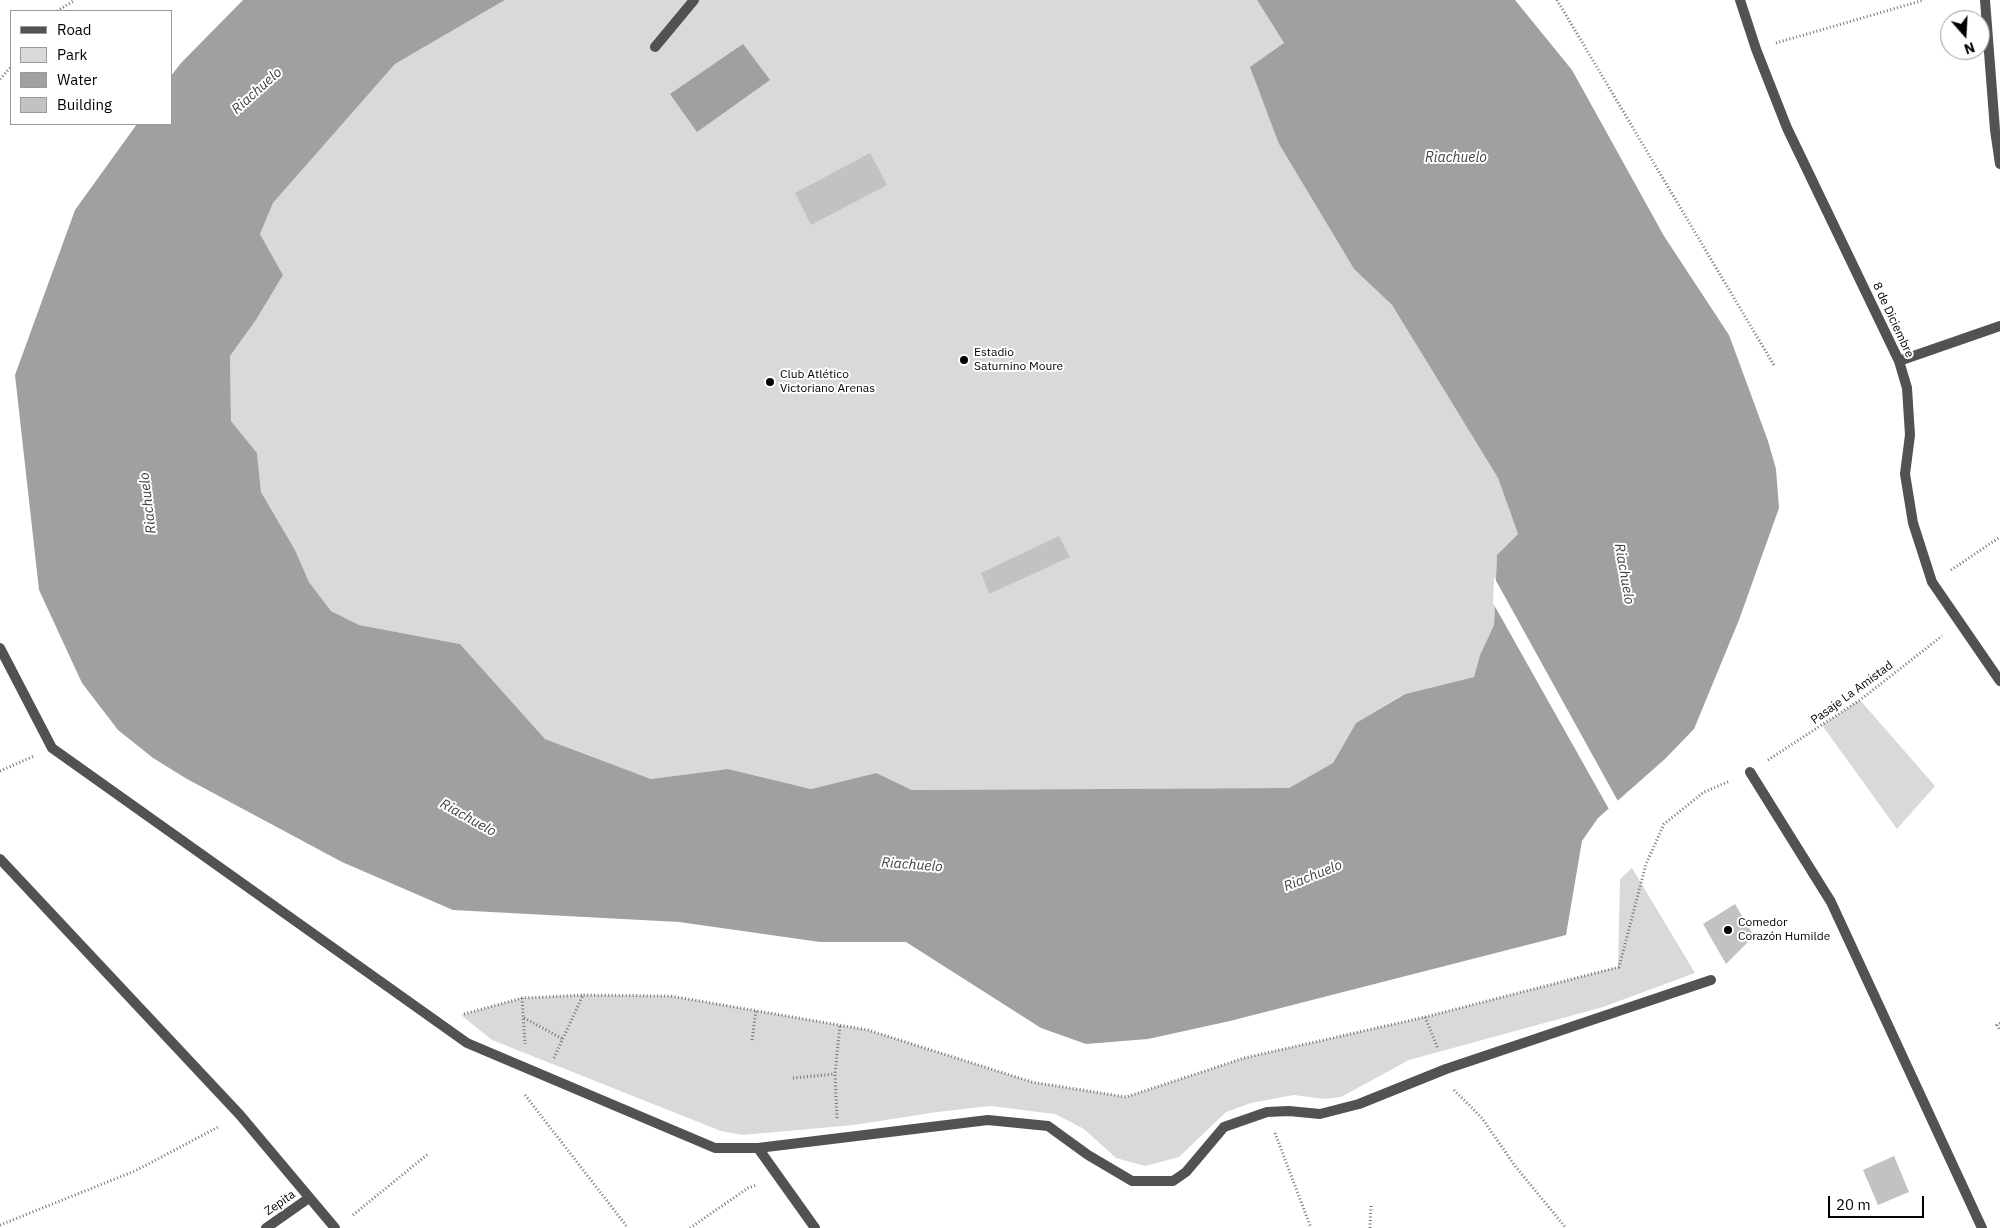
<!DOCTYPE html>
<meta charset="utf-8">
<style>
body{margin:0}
#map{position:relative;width:2000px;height:1228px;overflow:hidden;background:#fff;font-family:"IBM Plex Sans",sans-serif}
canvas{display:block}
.legend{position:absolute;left:10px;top:10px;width:162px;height:115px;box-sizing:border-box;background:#fff;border:1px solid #999;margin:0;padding:6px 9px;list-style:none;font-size:15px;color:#000}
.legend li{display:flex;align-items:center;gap:10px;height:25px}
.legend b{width:25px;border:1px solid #999}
.north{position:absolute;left:1940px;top:10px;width:50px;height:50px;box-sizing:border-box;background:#fff;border:1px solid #999;border-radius:50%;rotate:161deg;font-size:14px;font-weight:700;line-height:20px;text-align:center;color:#000}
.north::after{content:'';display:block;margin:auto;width:18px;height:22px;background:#000;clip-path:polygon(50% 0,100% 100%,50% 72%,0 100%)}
.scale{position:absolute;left:1828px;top:1196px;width:96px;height:22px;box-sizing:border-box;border:2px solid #000;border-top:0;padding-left:6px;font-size:15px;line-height:18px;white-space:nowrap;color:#000;-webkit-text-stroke:4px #fff;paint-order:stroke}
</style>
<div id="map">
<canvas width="2000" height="1228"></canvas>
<ul class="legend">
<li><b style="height:6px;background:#525252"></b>Road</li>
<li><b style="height:14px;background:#d9d9d9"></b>Park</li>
<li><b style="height:14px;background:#a0a0a0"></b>Water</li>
<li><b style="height:14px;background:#c2c2c2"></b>Building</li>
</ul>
<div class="north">N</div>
<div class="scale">20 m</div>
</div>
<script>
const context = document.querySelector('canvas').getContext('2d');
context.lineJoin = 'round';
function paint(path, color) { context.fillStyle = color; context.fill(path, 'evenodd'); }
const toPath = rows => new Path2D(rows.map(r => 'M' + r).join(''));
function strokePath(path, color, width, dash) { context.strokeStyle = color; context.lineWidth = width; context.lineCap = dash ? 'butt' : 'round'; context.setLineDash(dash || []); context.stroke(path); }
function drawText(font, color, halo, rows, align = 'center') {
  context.font = font + ' "IBM Plex Sans",sans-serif'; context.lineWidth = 4; context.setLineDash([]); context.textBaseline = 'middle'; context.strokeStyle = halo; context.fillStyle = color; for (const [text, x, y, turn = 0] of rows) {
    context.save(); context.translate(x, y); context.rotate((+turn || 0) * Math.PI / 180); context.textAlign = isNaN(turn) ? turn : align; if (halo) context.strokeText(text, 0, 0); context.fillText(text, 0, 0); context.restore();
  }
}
paint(toPath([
 [505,0,1257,0,1284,43,1279,144,1354,269,1392,305,1498,478,1518,534,1497,555,1494,625,1480,655,1474,677,1404,694,1356,723,1333,763,1289,788,912,790,875,773,811,789,728,769,651,779,545,739,460,644,359,625,331,611,309,582,295,550,261,492,257,453,231,421,230,356,256,320,283,275,260,234,273,203,395,64],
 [1860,700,1935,786,1897,829,1822,725],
 [1632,868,1695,973,1603,1007,1409,1060,1341,1097,1324,1099,1294,1095,1251,1103,1226,1112,1179,1157,1145,1166,1116,1158,1084,1129,1055,1114,990,1106,937,1112,854,1125,742,1135,721,1131,492,1040,461,1015,522,998,583,995,671,996,868,1030,1032,1082,1126,1097,1244,1058,1425,1017,1618,967,1620,879]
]), '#d9d9d9');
paint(toPath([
 [243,0,505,0,395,64,273,203,260,234,283,275,256,320,230,356,231,421,257,453,261,492,295,550,309,582,331,611,359,625,460,644,545,739,651,779,728,769,811,789,876,773,912,790,1289,788,1333,763,1356,723,1405,694,1474,677,1480,655,1494,625,1497,555,1518,534,1498,478,1392,305,1354,269,1279,144,1250,67,1284,43,1257,0,1515,0,1572,70,1664,236,1729,335,1768,441,1776,469,1779,508,1739,620,1694,729,1665,759,1598,818,1582,841,1566,935,1230,1021,1148,1039,1086,1044,1041,1028,906,942,820,942,679,922,453,910,342,862,187,779,153,758,118,730,82,683,39,590,15,375,75,210,137,124,171,124,171,76,181,63],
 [743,44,770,80,697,132,670,94]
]), '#a0a0a0');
paint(toPath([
 [1494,577,1619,803,1610,811,1493,603]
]), '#fff');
paint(toPath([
 [870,153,887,185,811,225,795,193],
 [1059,536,1070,557,989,594,981,573],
 [1735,904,1754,936,1726,964,1703,924],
 [1894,1156,1909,1192,1878,1205,1863,1170]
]), '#c2c2c2');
strokePath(toPath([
 [1557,0,1775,367],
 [57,11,75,0],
 [1776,43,1924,0],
 [0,79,11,67],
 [1951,570,2000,537],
 [1768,760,1860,700,1942,636],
 [0,771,34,756],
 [522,998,525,1044],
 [464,1014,522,998,583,995],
 [1425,1017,1619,967,1646,864,1664,824,1704,792,1730,781],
 [524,1018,563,1039],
 [2000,1023,1997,1025,2000,1031],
 [752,1040,756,1010],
 [554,1058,583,995,671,996,868,1030,1032,1082,1126,1097,1244,1058,1425,1017,1438,1049],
 [793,1078,835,1074],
 [1454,1090,1482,1118,1515,1166,1566,1228],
 [525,1095,628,1228],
 [837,1118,835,1074,840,1025],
 [1275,1133,1311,1228],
 [353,1215,428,1154],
 [0,1225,135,1171,220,1126],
 [690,1228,748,1188,757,1185],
 [1370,1228,1371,1206]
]), '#747474', 3, [1, 2.5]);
strokePath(toPath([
 [655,47,694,0]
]), '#525252', 10);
strokePath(toPath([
 [1740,0,1756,49,1787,128,1899,361,1907,388,1910,435,1905,474,1913,523,1932,582,2000,681],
 [1985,0,1995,130,2000,164],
 [1899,361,2000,326],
 [0,648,52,748,467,1043,715,1148,758,1148,988,1120,1048,1126,1088,1155,1132,1181,1173,1181,1186,1172,1224,1127,1267,1112,1289,1111,1320,1114,1359,1104,1446,1069,1711,980],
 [1750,772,1831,902,1982,1228],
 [0,859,240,1115,335,1228],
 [758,1148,815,1228],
 [266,1228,309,1198]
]), '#525252', 10);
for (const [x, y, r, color] of [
 [964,360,5,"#000"],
 [770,382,5,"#000"],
 [1728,930,5,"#000"]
]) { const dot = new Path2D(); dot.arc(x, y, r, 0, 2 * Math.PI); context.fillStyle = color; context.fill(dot); strokePath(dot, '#fff', 2); }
drawText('12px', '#000', '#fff', [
 ["8 de Diciembre",1893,320,65],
 ["Pasaje La Amistad",1852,693,-36],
 ["Zepita",280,1203,-35]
]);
drawText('12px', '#000', '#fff', [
 ["Estadio",974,353],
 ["Saturnino Moure",974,367],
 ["Club Atlético",780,375],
 ["Victoriano Arenas",780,389],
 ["Comedor",1738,923],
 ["Corazón Humilde",1738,937]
], 'left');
drawText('italic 14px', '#414141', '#fff', [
 ["Riachuelo",257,91,-42],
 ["Riachuelo",1456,158],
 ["Riachuelo",148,503,-97],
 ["Riachuelo",1624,574,80],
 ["Riachuelo",468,818,29],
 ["Riachuelo",912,865,4],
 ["Riachuelo",1313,876,-22]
]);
</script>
